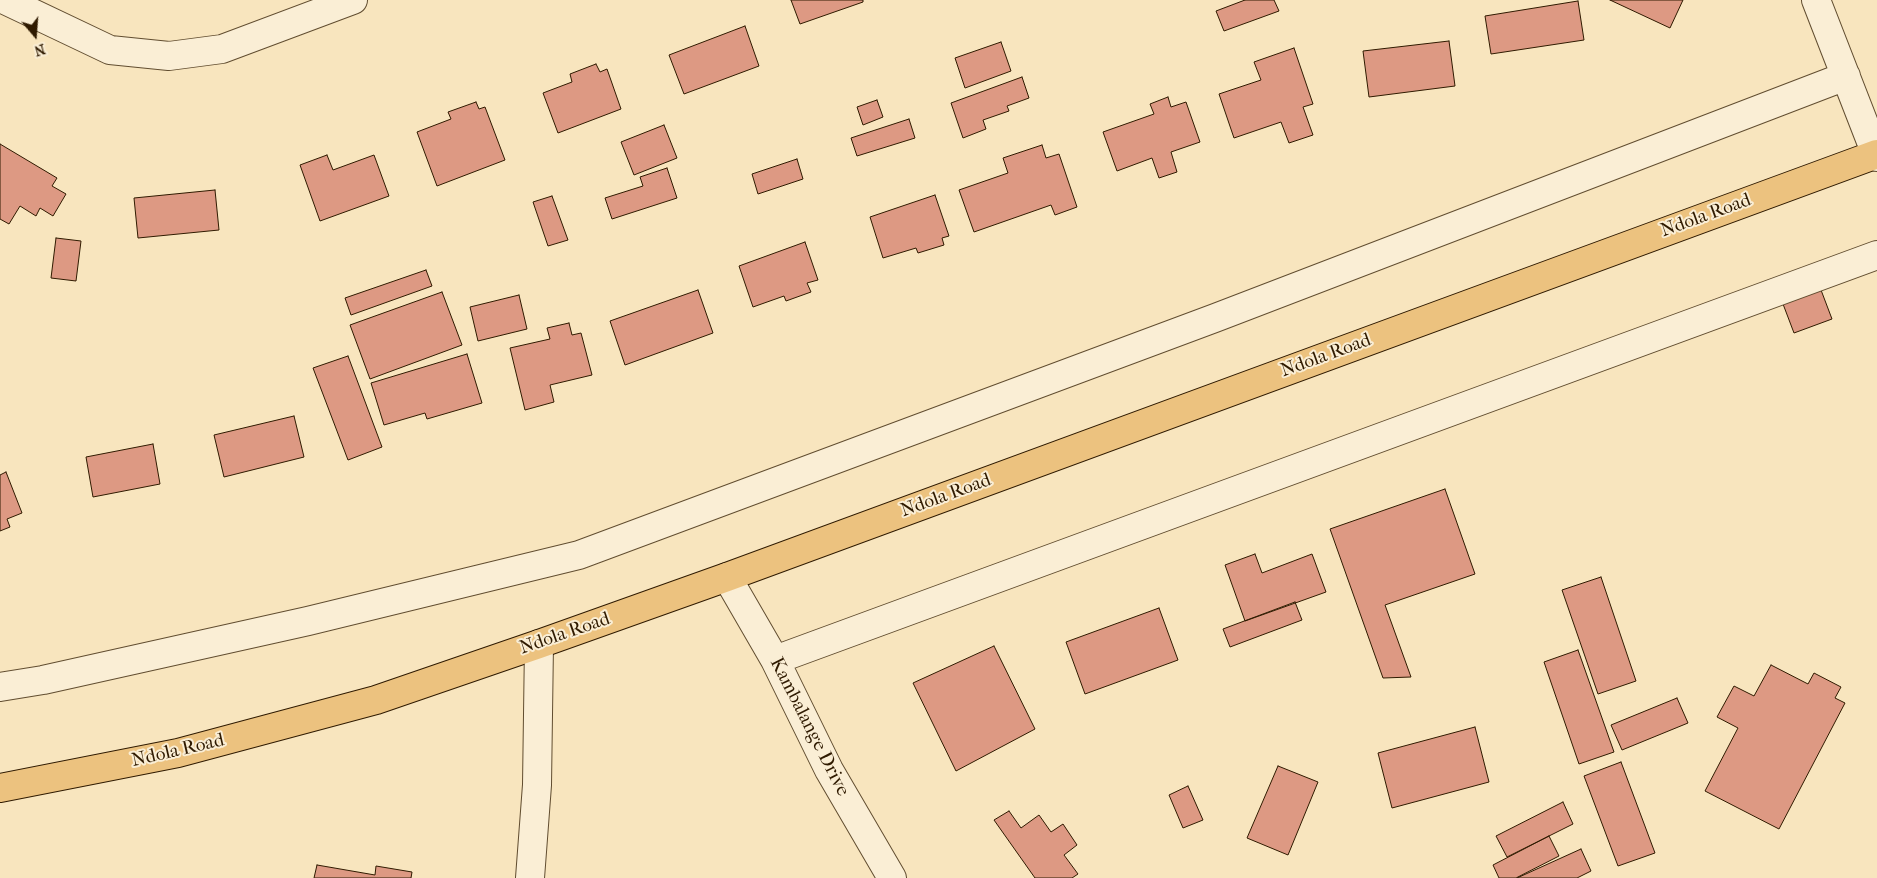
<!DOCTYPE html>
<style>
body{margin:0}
#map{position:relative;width:1877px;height:878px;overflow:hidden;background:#f8e5be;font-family:"IM FELL French Canon",serif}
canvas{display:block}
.north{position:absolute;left:10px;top:10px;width:50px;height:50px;-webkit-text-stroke:4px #faeed5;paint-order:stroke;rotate:162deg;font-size:14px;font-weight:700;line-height:20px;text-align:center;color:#2f1a00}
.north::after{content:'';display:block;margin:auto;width:18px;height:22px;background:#2f1a00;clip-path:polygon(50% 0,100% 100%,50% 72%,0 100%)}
</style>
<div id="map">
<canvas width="1877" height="878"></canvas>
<div class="north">N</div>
</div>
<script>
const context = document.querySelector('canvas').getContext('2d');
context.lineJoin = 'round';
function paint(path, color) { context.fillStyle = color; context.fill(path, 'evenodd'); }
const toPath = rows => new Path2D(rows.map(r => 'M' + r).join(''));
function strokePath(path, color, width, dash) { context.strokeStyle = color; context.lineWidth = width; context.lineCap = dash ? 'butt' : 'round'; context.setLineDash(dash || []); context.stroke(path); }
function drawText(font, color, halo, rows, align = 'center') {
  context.font = font + ' "IM FELL French Canon",serif'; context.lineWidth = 4; context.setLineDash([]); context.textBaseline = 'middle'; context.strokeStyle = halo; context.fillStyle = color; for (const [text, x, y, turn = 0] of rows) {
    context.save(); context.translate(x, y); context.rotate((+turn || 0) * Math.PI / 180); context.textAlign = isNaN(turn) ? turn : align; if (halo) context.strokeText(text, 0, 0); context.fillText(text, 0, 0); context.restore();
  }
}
const building = toPath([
 [791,0,863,0,863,2,800,24,791,0],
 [1245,0,1274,0,1279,11,1224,31,1216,11,1245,0],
 [1610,0,1683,0,1670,28,1610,0],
 [1578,1,1584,40,1491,54,1485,16,1578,1],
 [745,26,759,66,684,94,669,55,745,26],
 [1449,41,1455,86,1369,97,1363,51,1449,41],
 [1001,42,1011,71,965,88,955,58,1001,42],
 [1294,48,1313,104,1303,107,1313,135,1289,143,1281,122,1234,138,1219,94,1261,80,1254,62,1294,48],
 [596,64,600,72,607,69,621,109,558,133,543,93,572,82,570,74,596,64],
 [1022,77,1029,98,1007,106,1009,111,983,120,986,129,963,138,951,103,1022,77],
 [1168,97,1171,107,1186,102,1200,142,1171,152,1177,172,1159,178,1152,158,1117,171,1103,132,1154,114,1150,104,1168,97],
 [877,100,883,117,863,125,857,107,877,100],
 [476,102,479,109,485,107,505,160,437,186,417,132,451,119,448,112,476,102],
 [909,119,915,138,857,156,851,138,909,119],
 [664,125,677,158,634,175,621,142,664,125],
 [0,144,57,178,52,186,66,194,53,216,40,208,36,216,20,206,9,224,0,219,0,144],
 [1042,145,1046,158,1059,154,1077,207,1055,215,1051,205,974,232,959,190,1008,173,1003,158,1042,145],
 [327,155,333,170,374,155,389,196,320,221,300,165,327,155],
 [797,159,803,179,758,194,752,174,797,159],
 [667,168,677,198,612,219,605,198,643,186,640,177,667,168],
 [215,190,219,230,138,238,134,198,215,190],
 [935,195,949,236,942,238,944,245,918,253,916,248,883,258,870,217,935,195],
 [552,196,568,240,548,246,533,202,552,196],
 [56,238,81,241,76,281,51,278,56,238],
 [805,242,818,280,807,283,811,292,786,301,784,296,753,307,739,266,805,242],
 [426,270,432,286,351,315,345,298,426,270],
 [698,290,713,333,625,365,610,321,698,290],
 [1821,290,1832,319,1794,333,1783,304,1821,290],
 [442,292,462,345,370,379,350,325,442,292],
 [519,295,527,329,478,341,470,307,519,295],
 [569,323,572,335,581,333,592,375,550,385,554,402,525,410,510,348,550,339,547,328,569,323],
 [467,354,482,403,427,419,425,413,384,425,371,383,467,354],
 [348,356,382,447,348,460,313,368,348,356],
 [294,416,304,457,224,477,214,435,294,416],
 [153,444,160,484,93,497,86,457,153,444],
 [6,472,22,513,7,519,10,527,0,531,0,475,6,472],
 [1445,489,1475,574,1385,605,1411,677,1383,678,1330,529,1445,489],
 [1255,554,1262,573,1312,554,1326,592,1245,621,1225,565,1255,554],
 [1601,577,1636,681,1598,694,1562,590,1601,577],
 [1295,602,1302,620,1230,647,1223,629,1295,602],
 [1159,608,1178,660,1085,694,1066,642,1159,608],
 [994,646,1035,729,956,771,913,683,994,646],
 [1578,650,1614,752,1579,764,1544,662,1578,650],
 [1771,665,1808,684,1814,673,1841,687,1835,698,1845,703,1779,829,1705,791,1738,728,1717,717,1734,686,1754,696,1771,665],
 [1677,698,1688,723,1622,750,1611,725,1677,698],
 [1475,727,1489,782,1392,808,1378,753,1475,727],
 [1621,762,1655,853,1618,866,1584,776,1621,762],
 [1278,766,1318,782,1288,855,1247,838,1278,766],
 [1188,786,1203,820,1183,828,1169,795,1188,786],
 [1563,802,1573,824,1507,857,1496,836,1563,802],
 [1009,811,1021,828,1039,815,1051,832,1063,824,1077,845,1064,855,1078,874,1072,878,1035,878,994,820,1009,811],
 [1549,836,1559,856,1516,878,1499,878,1493,865,1549,836],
 [1581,849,1591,871,1577,878,1517,878,1581,849],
 [317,865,375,875,376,866,412,872,411,878,314,878,317,865]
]);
paint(building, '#dd9983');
strokePath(building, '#2f1a00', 1);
const minor = toPath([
 [5,0,110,50,169,56,222,49,353,0],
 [1816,0,1877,157],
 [727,577,775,660,829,770,892,878],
 [775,660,1877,255],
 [0,687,43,680,308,621,579,555,1215,318,1846,76],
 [530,878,537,785,539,644]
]);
const major = toPath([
 [0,788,178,753,376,700,539,644,727,577,1877,154]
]);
strokePath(minor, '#614d30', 30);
strokePath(major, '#2f1a00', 30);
strokePath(minor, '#faeed5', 28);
strokePath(major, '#ecc27f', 28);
drawText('19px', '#2f1a00', '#faeed5', [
 ["Ndola Road",1706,216,-20],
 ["Ndola Road",1326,356,-20],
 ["Ndola Road",946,496,-20],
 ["Ndola Road",565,634,-19],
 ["Kambalange Drive",809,727,63],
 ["Ndola Road",178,751,-13]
]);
</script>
